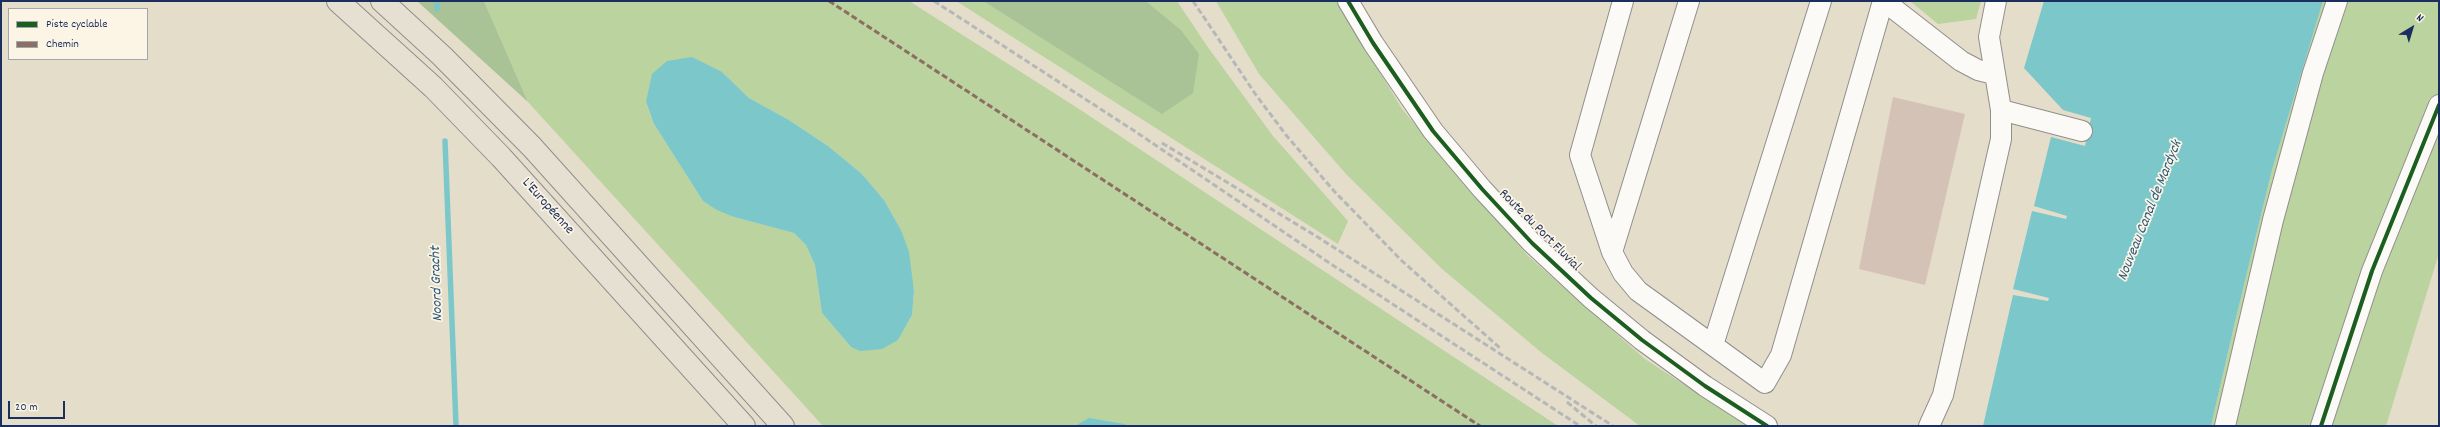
<!DOCTYPE html>
<meta charset="utf-8">
<style>
body{margin:0}
#map{position:relative;width:2440px;height:427px;overflow:hidden;background:#e4ddca;font-family:Dekko,sans-serif}
canvas{display:block}
.frame{position:absolute;inset:0;border:2px solid #1b2f5e;pointer-events:none}
.legend{position:absolute;left:8px;top:8px;width:140px;height:52px;box-sizing:border-box;background:#fcf5e5;border:1px solid #a2a6af;margin:0;padding:5px 7px;list-style:none;font-size:12px;color:#1b2f5e}
.legend li{display:flex;align-items:center;gap:8px;height:20px}
.legend b{width:20px;border:1px solid #a2a6af}
.north{position:absolute;left:2392px;top:8px;width:40px;height:40px;-webkit-text-stroke:3px #fcf5e5;paint-order:stroke;rotate:38deg;font-size:11px;font-weight:700;line-height:16px;text-align:center;color:#1b2f5e}
.north::after{content:'';display:block;margin:auto;width:14px;height:18px;background:#1b2f5e;clip-path:polygon(50% 0,100% 100%,50% 72%,0 100%)}
.scale{position:absolute;left:8px;top:401px;width:57px;height:18px;box-sizing:border-box;border:2px solid #1b2f5e;border-top:0;padding-left:5px;font-size:12px;line-height:14px;white-space:nowrap;color:#1b2f5e;-webkit-text-stroke:3px #fcf5e5;paint-order:stroke}
</style>
<div id="map">
<canvas width="2440" height="427"></canvas>
<div class="frame"></div>
<ul class="legend">
<li><b style="height:5px;background:#1b5e20"></b>Piste cyclable</li>
<li><b style="height:5px;background:#8d6e63"></b>Chemin</li>
</ul>
<div class="north">N</div>
<div class="scale">20 m</div>
</div>
<script>
const context = document.querySelector('canvas').getContext('2d');
context.lineJoin = 'round';
function paint(path, color) { context.fillStyle = color; context.fill(path, 'evenodd'); }
const toPath = rows => new Path2D(rows.map(r => 'M' + r).join(''));
function strokePath(path, color, width, dash) { context.strokeStyle = color; context.lineWidth = width; context.lineCap = dash ? 'butt' : 'round'; context.setLineDash(dash || []); context.stroke(path); }
function drawText(font, color, halo, rows, align = 'center') {
  context.font = font + ' Dekko,sans-serif'; context.lineWidth = 3.5; context.setLineDash([]); context.textBaseline = 'middle'; context.strokeStyle = halo; context.fillStyle = color; for (const [text, x, y, turn = 0] of rows) {
    context.save(); context.translate(x, y); context.rotate((+turn || 0) * Math.PI / 180); context.textAlign = isNaN(turn) ? turn : align; if (halo) context.strokeText(text, 0, 0); context.fillText(text, 0, 0); context.restore();
  }
}
paint(toPath([
 [484,1,909,1,1076,107,1558,426,823,426,528,102],
 [722,72,749,98,789,120,828,146,862,174,884,200,901,230,914,291,912,315,898,340,851,347,822,313,815,265,806,245,794,233,734,217,703,201,654,124,646,103],
 [956,1,983,1,1031,31,1180,29,1146,1,1177,1,1207,46,1273,136,1348,221,1338,244],
 [1216,1,1337,1,1402,109,1527,255,1645,359,1747,426,1640,426,1542,353,1441,268,1346,174,1259,74],
 [1910,1,1981,1,1976,19,1938,24],
 [2323,1,2439,1,2439,253,2386,426,2211,426,2235,322,2272,170]
]), '#bad39f');
paint(toPath([
 [417,1,484,1,528,102],
 [983,1,1146,1,1180,29,1199,54,1193,93,1162,114]
]), '#aac396');
paint(toPath([
 [2044,1,2323,1,2272,170,2235,322,2211,426,1983,426,2013,295,2048,301,2049,298,2013,289,2032,211,2066,219,2067,216,2034,206,2051,137,2085,146,2091,118,2063,110,2024,68],
 [692,57,722,72,749,98,789,120,828,146,862,174,884,200,901,230,909,252,914,291,912,315,898,340,882,349,860,351,851,347,822,313,815,265,806,245,794,233,734,217,717,210,703,201,654,124,646,102,652,74,667,61],
 [1089,418,1124,424,1127,426,1075,426]
]), '#7cc7ca');
strokePath(toPath([
 [437,1,437,9],
 [445,141,456,426]
]), '#7cc7ca', 5.5);
paint(toPath([
 [1893,97,1965,114,1925,285,1859,269]
]), '#d5c2b7');
const minor = toPath([
 [1348,1,1373,43,1433,131,1482,189,1532,243,1591,298,1642,340,1705,386,1767,426],
 [1623,1,1580,155,1612,252,1623,273,1638,291,1765,383,1781,355,1883,1],
 [1884,1,1961,61,1978,70,1994,74],
 [2001,110,2082,131],
 [1612,252,1689,1],
 [1713,345,1821,1],
 [1929,426,1943,395,2001,139,2001,110,1989,37,1996,1],
 [2225,426,2273,220,2313,73,2337,1],
 [2321,426,2372,271,2439,105]
]);
const highway = toPath([
 [338,1,433,87,501,157,744,426],
 [382,1,442,56,532,147,783,426]
]);
strokePath(minor, '#908f8e', 22);
strokePath(highway, '#908f8e', 24);
strokePath(minor, '#fbfaf7', 20);
strokePath(highway, '#e5e0d2', 22);
strokePath(toPath([
 [934,1,1136,132,1328,262,1580,426],
 [1193,1,1256,95,1286,135,1334,191,1402,261,1500,348],
 [1162,143,1316,236,1613,426],
 [1567,402,1596,426]
]), '#b5b7b9', 3, [6, 3]);
strokePath(toPath([
 [829,1,1480,426]
]), '#8d6e63', 3, [6, 3]);
strokePath(toPath([
 [1348,1,1373,43,1433,131,1482,189,1532,243,1591,298,1642,340,1705,386,1767,426],
 [2321,426,2372,271,2439,105]
]), '#1b5e20', 4);
drawText('14px', '#1b2f5e', '#fcf5e5', [
 ["L'Européenne",547,207,48],
 ["Route du Port Fluvial",1539,231,45]
]);
drawText('italic 15px', '#2b5a7e', '#fcf5e5', [
 ["Nouveau Canal de Mardyck",2151,211,-68],
 ["Noord Gracht",438,284,-92]
]);
</script>
